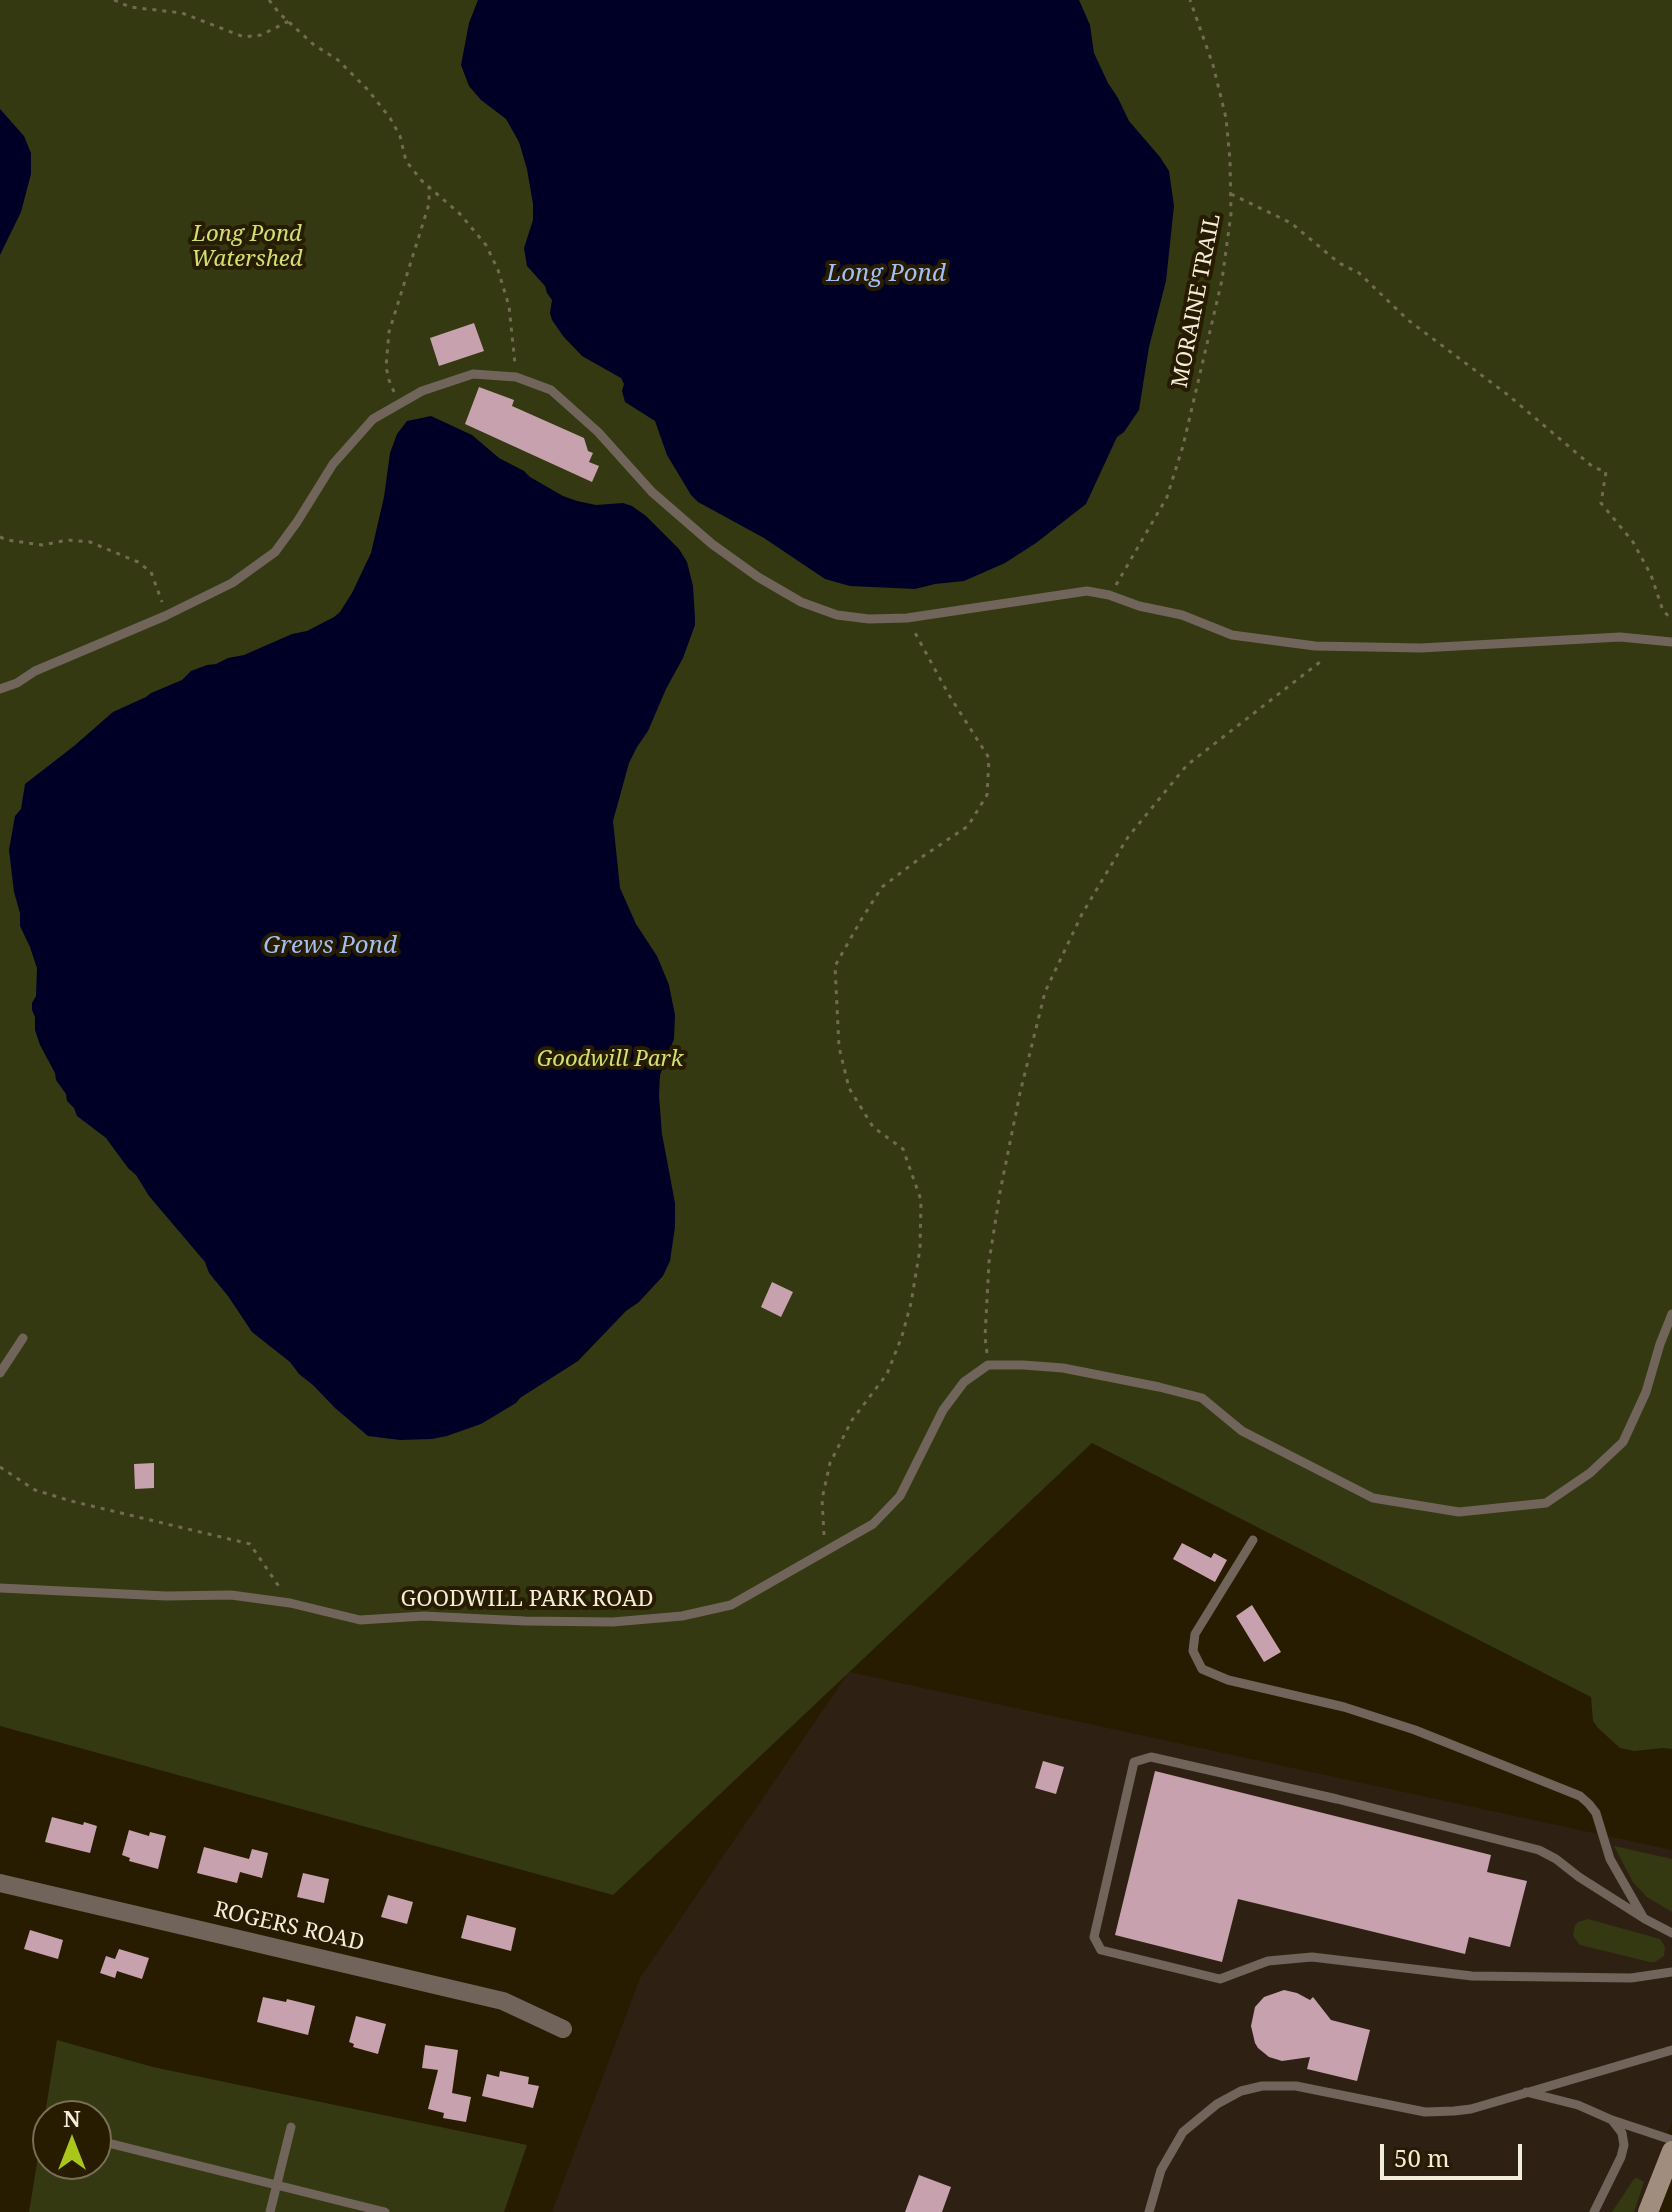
<!DOCTYPE html>
<style>
body{margin:0}
#map{position:relative;width:1672px;height:2212px;overflow:hidden;background:#271b00;font-family:"Noto Serif",serif}
canvas{display:block}
.north{position:absolute;left:32px;top:2100px;width:80px;height:80px;box-sizing:border-box;background:#271b00;border:2px solid #796f58;border-radius:50%;rotate:0deg;font-size:22px;font-weight:700;line-height:32px;text-align:center;color:#f5eddc}
.north::after{content:'';display:block;margin:auto;width:28px;height:36px;background:#a9c71b;clip-path:polygon(50% 0,100% 100%,50% 72%,0 100%)}
.scale{position:absolute;left:1380px;top:2144px;width:142px;height:36px;box-sizing:border-box;border:4px solid #f5eddc;border-top:0;padding-left:10px;font-size:24px;line-height:28px;white-space:nowrap;color:#f5eddc;-webkit-text-stroke:6px #271b00;paint-order:stroke}
</style>
<div id="map">
<canvas width="1672" height="2212"></canvas>
<div class="north">N</div>
<div class="scale">50 m</div>
</div>
<script>
const context = document.querySelector('canvas').getContext('2d');
context.lineJoin = 'round';
function paint(path, color) { context.fillStyle = color; context.fill(path, 'evenodd'); }
const toPath = rows => new Path2D(rows.map(r => 'M' + r).join(''));
function strokePath(path, color, width, dash) { context.strokeStyle = color; context.lineWidth = width; context.lineCap = dash ? 'butt' : 'round'; context.setLineDash(dash || []); context.stroke(path); }
function drawText(font, color, halo, rows, align = 'center') {
  context.font = font + ' "Noto Serif",serif'; context.lineWidth = 8; context.setLineDash([]); context.textBaseline = 'middle'; context.strokeStyle = halo; context.fillStyle = color; for (const [text, x, y, turn = 0] of rows) {
    context.save(); context.translate(x, y); context.rotate((+turn || 0) * Math.PI / 180); context.textAlign = isNaN(turn) ? turn : align; if (halo) context.strokeText(text, 0, 0); context.fillText(text, 0, 0); context.restore();
  }
}
paint(toPath([
 [849,1672,1672,1850,1672,2122,1641,2212,552,2212,640,1978]
]), '#2e2114');
paint(toPath([
 [0,0,1672,0,1672,1749,1663,1748,1634,1751,1620,1748,1598,1728,1593,1721,1591,1697,1092,1443,613,1895,0,1726],
 [1614,1846,1672,1859,1672,1912,1647,1897,1633,1882],
 [1588,1919,1660,1939,1665,1947,1664,1956,1655,1962,1650,1962,1580,1945,1573,1936,1575,1925,1578,1922],
 [57,2040,153,2067,527,2145,504,2212,29,2212],
 [48,2116,96,2116,96,2164,48,2164],
 [1637,2178,1644,2182,1634,2212,1612,2212,1634,2179]
]), '#343911');
paint(toPath([
 [478,0,1079,0,1090,25,1094,53,1108,83,1118,98,1129,121,1160,157,1169,171,1174,206,1166,281,1149,347,1139,410,1124,432,1117,437,1086,504,1036,543,1005,563,964,581,935,584,915,589,850,586,825,579,764,538,698,502,691,495,667,455,655,421,625,402,622,391,624,384,621,378,582,356,563,336,552,320,550,313,552,300,547,293,545,286,527,266,524,248,533,220,533,204,527,169,519,142,506,119,481,100,469,86,461,65,469,23],
 [0,109,24,136,31,153,31,174,21,212,0,255],
 [431,416,472,435,499,458,524,471,530,477,563,496,577,501,596,505,623,503,632,506,646,516,679,549,687,562,693,586,695,618,695,625,683,658,666,689,648,731,637,747,629,763,613,821,620,888,636,924,657,956,669,985,675,1015,674,1039,660,1075,659,1096,662,1134,675,1203,675,1227,670,1261,663,1276,639,1302,626,1311,578,1361,520,1398,516,1403,481,1424,447,1436,432,1439,400,1440,368,1436,335,1408,313,1385,299,1374,290,1362,252,1332,228,1296,209,1273,205,1262,149,1196,136,1175,128,1168,106,1138,77,1116,74,1108,67,1101,66,1094,56,1080,55,1073,40,1045,35,1030,35,1017,32,1010,32,1003,36,996,37,968,30,947,20,926,20,913,14,892,9,850,15,816,21,809,25,784,74,746,113,712,146,697,151,693,182,680,191,671,207,665,216,664,228,658,244,655,292,634,307,631,334,617,340,612,352,593,371,553,384,497,390,453,397,434,407,421]
]), '#000027');
paint(toPath([
 [474,323,484,351,439,366,430,338],
 [479,387,514,400,512,406,584,438,588,451,593,453,589,462,599,466,592,482,465,424],
 [772,1282,793,1292,781,1317,761,1307],
 [154,1463,154,1488,135,1489,134,1464],
 [1182,1543,1211,1558,1214,1553,1227,1560,1215,1582,1173,1559],
 [1252,1605,1281,1652,1264,1662,1236,1616],
 [1043,1761,1064,1767,1056,1794,1035,1788],
 [1155,1771,1491,1855,1487,1872,1527,1881,1510,1947,1469,1937,1465,1954,1238,1899,1222,1962,1115,1935],
 [52,1817,83,1825,84,1822,97,1826,90,1853,45,1842],
 [129,1830,149,1836,150,1832,166,1836,158,1869,129,1861,130,1858,122,1855],
 [204,1847,249,1859,252,1849,268,1853,262,1878,240,1872,237,1883,197,1873],
 [303,1873,329,1879,324,1903,297,1897],
 [388,1895,413,1902,407,1924,381,1917],
 [467,1915,516,1928,511,1951,461,1938],
 [30,1930,63,1940,58,1959,24,1949],
 [119,1949,149,1958,142,1979,117,1971,115,1978,100,1973,106,1956,115,1959],
 [1284,1990,1297,1993,1310,2000,1313,1997,1331,2020,1370,2030,1357,2081,1307,2069,1310,2057,1282,2061,1269,2057,1258,2048,1255,2043,1251,2026,1255,2007,1264,1997],
 [263,1997,286,2002,287,1999,315,2006,308,2035,257,2022],
 [356,2016,386,2024,378,2054,353,2047,354,2044,349,2042],
 [425,2045,458,2050,452,2093,471,2097,466,2122,443,2118,444,2113,428,2109,438,2070,422,2068],
 [500,2071,529,2077,528,2084,539,2086,533,2108,482,2096,487,2074,499,2077],
 [919,2175,951,2187,942,2212,905,2212]
]), '#c7a1ad');
strokePath(toPath([
 [114,0,130,7,182,13,244,37,261,35,289,21],
 [269,0,279,13,314,45,338,60,368,90,390,118,400,136,406,161,422,181,460,214,486,245,498,270,509,306,515,364],
 [1231,194,1291,223,1339,263,1359,273,1408,320,1508,395,1593,467,1606,472,1601,503,1633,542,1651,575,1663,611,1672,619],
 [394,392,389,380,386,367,389,332,429,204,429,187],
 [0,537,7,540,42,545,68,540,90,542,138,562,151,572,162,602],
 [1116,585,1167,497,1183,446,1222,280,1231,214,1230,160,1226,118,1213,65,1190,0],
 [987,1353,985,1337,989,1262,1000,1192,1020,1093,1045,992,1082,914,1128,837,1187,765,1320,662],
 [0,1467,35,1490,71,1501,250,1544,280,1588],
 [824,1535,822,1499,830,1463,852,1420,887,1374,902,1336,911,1303,920,1249,921,1200,903,1149,873,1127,849,1088,839,1047,835,966,861,920,882,887,919,859,968,826,987,795,989,758,949,695,914,631]
]), '#746952', 3, [4, 6]);
strokePath(toPath([
 [0,689,17,683,35,671,165,616,232,583,275,552,297,522,333,464,373,419,422,391,473,374,516,377,551,390,598,432,652,492,712,544,758,577,801,602,837,615,869,619,907,618,1087,591,1109,595,1139,606,1182,615,1232,635,1315,646,1421,648,1620,637,1672,642],
 [0,1373,23,1338],
 [1253,1540,1195,1634,1193,1651,1202,1669,1228,1680,1344,1707,1415,1730,1580,1796,1589,1804,1596,1813,1610,1859,1643,1917],
 [0,1588,166,1596,231,1595,290,1603,360,1620,424,1616,525,1621,613,1622,682,1616,731,1605,873,1524,900,1496,943,1410,964,1382,988,1365,1023,1365,1063,1368,1159,1387,1202,1398,1242,1431,1373,1498,1459,1512,1546,1503,1590,1473,1623,1442,1646,1392,1660,1344,1672,1314],
 [1672,1933,1645,1919,1579,1877,1556,1859,1539,1850,1337,1799,1151,1757,1134,1762,1094,1937,1101,1950,1220,1979,1268,1961,1312,1957,1472,1976,1631,1978,1672,1972],
 [1526,2092,1578,2105,1612,2120,1622,2133,1624,2145,1621,2157,1594,2212],
 [1612,2120,1672,2140],
 [96,2140,385,2212],
 [270,2212,291,2127],
 [1149,2212,1161,2170,1183,2132,1217,2104,1241,2091,1262,2086,1296,2086,1425,2112,1454,2111,1471,2109,1672,2050]
]), '#70645b', 9);
strokePath(toPath([
 [0,1883,503,2001,563,2029]
]), '#70645b', 18);
strokePath(toPath([
 [1648,2212,1672,2151]
]), '#a18d7e', 20);
drawText('italic 22px', '#d1e070', '#271b00', [
 ["Long Pond",247,235],
 ["Watershed",247,260],
 ["Goodwill Park",610,1060]
]);
drawText('22px', '#f5eddc', '#271b00', [
 ["MORAINE TRAIL",1197,301,-79],
 ["GOODWILL PARK ROAD",527,1600],
 ["ROGERS ROAD",289,1927,13]
]);
drawText('italic 24px', '#a1bff4', '#271b00', [
 ["Long Pond",886,274],
 ["Grews Pond",330,946]
]);
</script>
